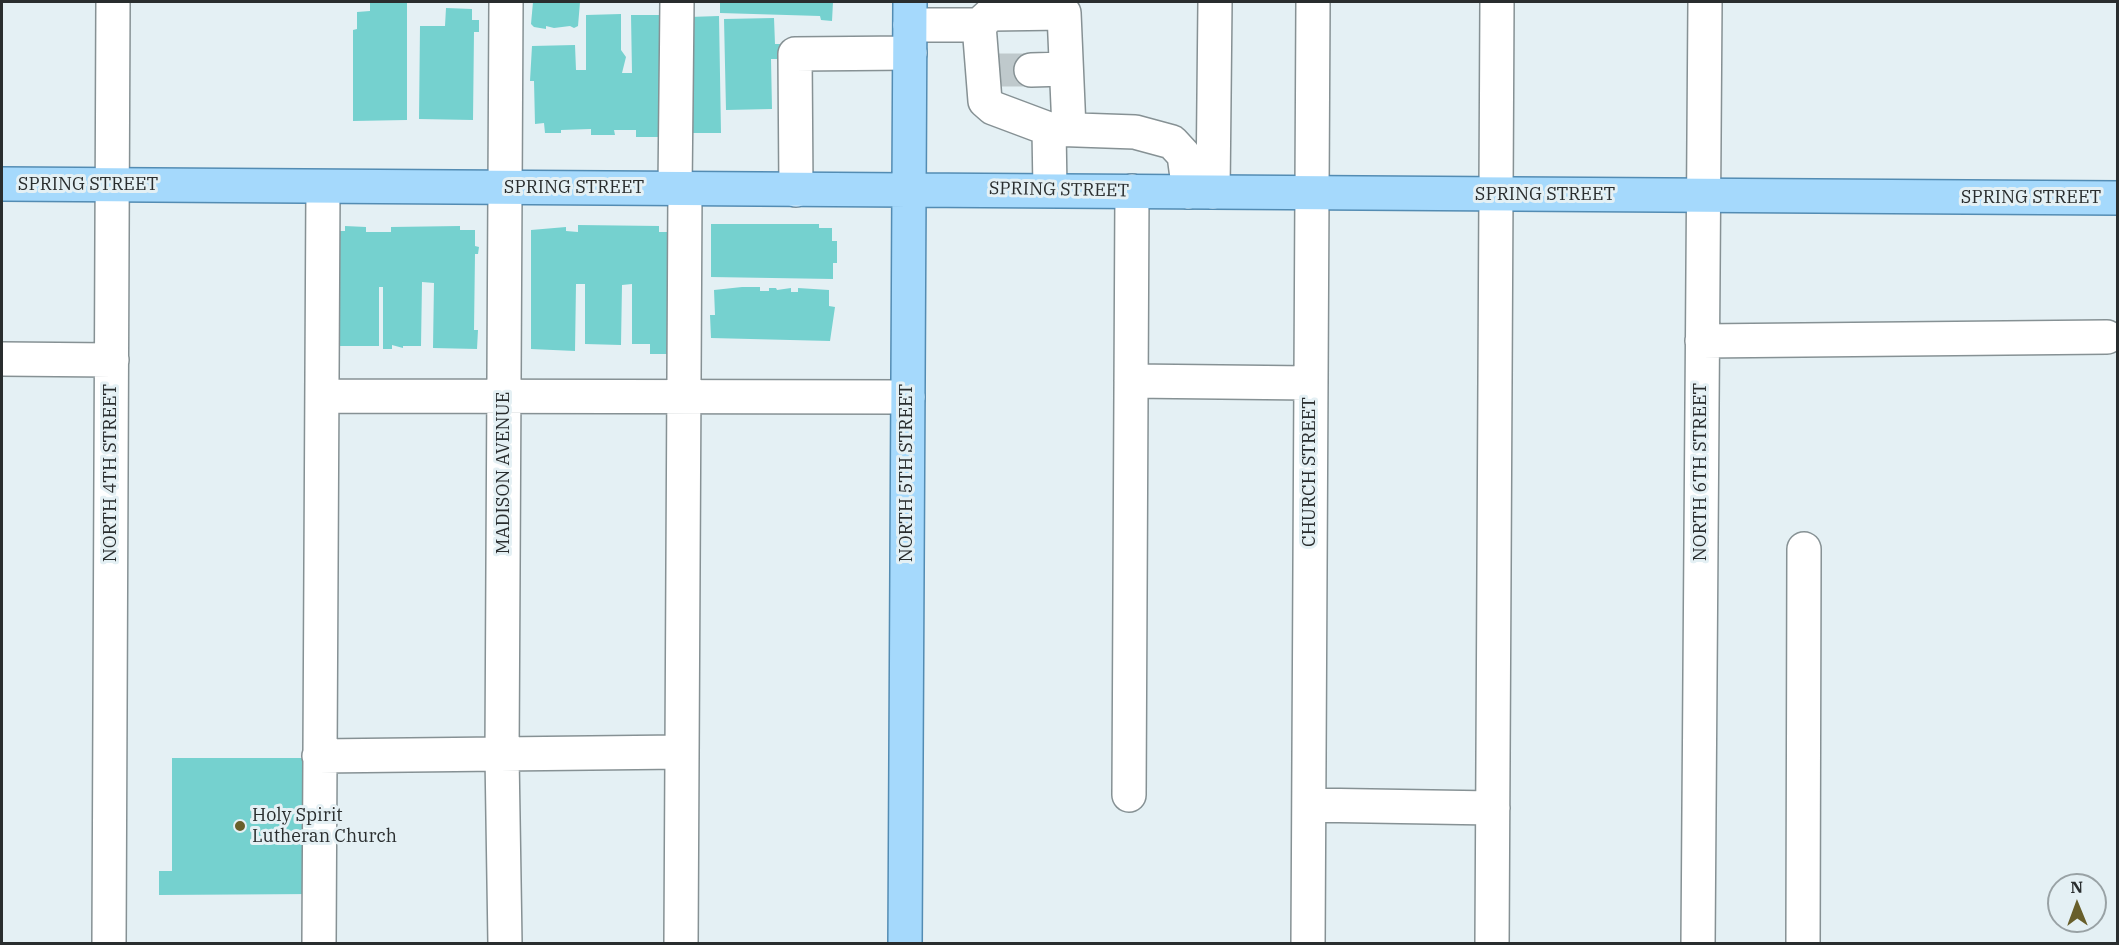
<!DOCTYPE html>
<style>
body{margin:0}
#map{position:relative;width:2119px;height:945px;overflow:hidden;background:#e4f0f4;font-family:"IBM Plex Serif",serif}
canvas{display:block}
.frame{position:absolute;inset:0;border:3px solid #292d2e;pointer-events:none}
.north{position:absolute;left:2047px;top:873px;width:60px;height:60px;box-sizing:border-box;background:#e4f0f4;border:2px solid #99a2a5;border-radius:50%;rotate:359deg;font-size:16px;font-weight:700;line-height:24px;text-align:center;color:#292d2e}
.north::after{content:'';display:block;margin:auto;width:21px;height:27px;background:#685f2b;clip-path:polygon(50% 0,100% 100%,50% 72%,0 100%)}
</style>
<div id="map">
<canvas width="2119" height="945"></canvas>
<div class="frame"></div>
<div class="north">N</div>
</div>
<script>
const context = document.querySelector('canvas').getContext('2d');
context.lineJoin = 'round';
function paint(path, color) { context.fillStyle = color; context.fill(path, 'evenodd'); }
const toPath = rows => new Path2D(rows.map(r => 'M' + r).join(''));
function strokePath(path, color, width, dash) { context.strokeStyle = color; context.lineWidth = width; context.lineCap = dash ? 'butt' : 'round'; context.setLineDash(dash || []); context.stroke(path); }
function drawText(font, color, halo, rows, align = 'center') {
  context.font = font + ' "IBM Plex Serif",serif'; context.lineWidth = 6; context.setLineDash([]); context.textBaseline = 'middle'; context.strokeStyle = halo; context.fillStyle = color; for (const [text, x, y, turn = 0] of rows) {
    context.save(); context.translate(x, y); context.rotate((+turn || 0) * Math.PI / 180); context.textAlign = isNaN(turn) ? turn : align; if (halo) context.strokeText(text, 0, 0); context.fillText(text, 0, 0); context.restore();
  }
}
paint(toPath([
 [370,2,407,2,407,120,353,121,353,30,357,29,357,12,370,11],
 [533,2,580,2,578,26,574,28,570,26,554,28,546,26,546,29,534,27,531,24],
 [720,2,833,2,832,21,821,20,820,16,720,13],
 [446,8,472,9,472,20,479,20,479,32,474,32,473,120,419,119,420,26,445,26],
 [621,14,621,50,626,57,622,73,632,73,631,15,670,15,662,137,636,137,636,130,614,130,615,135,591,135,591,129,561,130,561,133,545,133,544,123,535,124,534,81,530,81,532,46,575,45,576,70,586,70,586,15],
 [719,16,721,133,690,133,689,17],
 [774,18,775,44,780,44,780,59,771,59,772,109,726,110,724,19],
 [711,224,819,224,819,228,832,228,832,241,837,241,837,263,833,263,833,279,711,277],
 [578,225,659,226,659,232,673,232,672,354,650,354,650,344,632,344,632,284,622,285,621,345,585,344,585,284,576,284,575,351,531,349,531,230,566,227,566,231,578,232],
 [345,226,366,227,366,232,391,232,391,227,460,226,460,230,475,230,475,246,479,247,478,254,475,254,474,330,478,330,477,349,433,348,434,283,422,282,421,346,403,346,403,348,392,345,392,349,383,349,383,287,379,287,379,346,332,346,329,231,345,231],
 [742,287,760,287,760,291,769,291,769,288,776,288,777,290,791,288,791,292,798,292,798,288,829,290,829,306,835,307,830,341,711,338,710,315,715,315,714,290],
 [172,758,314,758,313,894,159,895,159,871,172,871]
]), '#75d1cf');
strokePath(toPath([
 [992,70,1031,70]
]), '#bfc9cc', 33, [33, 16]);
const minor = toPath([
 [910,25,979,25,985,101,993,108,1049,129,1050,190],
 [979,25,991,14,1064,13,1069,129],
 [1031,70,1066,69],
 [1049,129,1135,132,1172,142,1184,155,1189,192],
 [675,189,677,2],
 [796,190,795,54,910,53],
 [1213,192,1215,2],
 [1702,341,2107,337],
 [2,359,112,360],
 [1131,381,1310,383],
 [322,396,908,397],
 [319,756,681,752],
 [1129,795,1132,191],
 [1309,805,1493,808],
 [109,944,113,2],
 [319,944,323,187],
 [505,944,502,755,506,2],
 [681,944,685,189],
 [1308,944,1313,2],
 [1492,944,1497,2],
 [1698,944,1705,2],
 [1803,944,1804,549]
]);
const major = toPath([
 [2,184,2118,198],
 [905,944,910,2]
]);
strokePath(minor, '#869194', 36);
strokePath(major, '#538cb3', 36);
strokePath(minor, '#fff', 33);
strokePath(major, '#a5d9fc', 33);
for (const [x, y, r, color] of [
 [240,826,6,"#685f2b"]
]) { const dot = new Path2D(); dot.arc(x, y, r, 0, 2 * Math.PI); context.fillStyle = color; context.fill(dot); strokePath(dot, '#e4f0f4', 2); }
drawText('18px', '#292d2e', '#e4f0f4', [
 ["SPRING STREET",88,185],
 ["SPRING STREET",574,188],
 ["SPRING STREET",1059,190,1],
 ["SPRING STREET",1545,195],
 ["SPRING STREET",2031,198],
 ["CHURCH STREET",1310,472,-90],
 ["NORTH 6TH STREET",1701,472,-90],
 ["NORTH 4TH STREET",111,473,-90],
 ["MADISON AVENUE",504,473,-90],
 ["NORTH 5TH STREET",907,473,-90]
]);
drawText('18px', '#292d2e', '#e4f0f4', [
 ["Holy Spirit",252,816],
 ["Lutheran Church",252,837]
], 'left');
</script>
